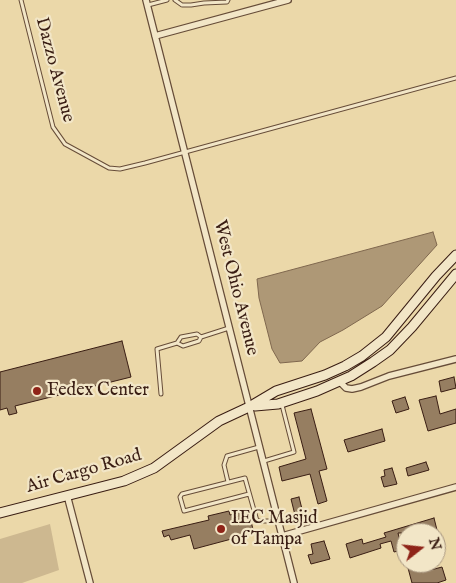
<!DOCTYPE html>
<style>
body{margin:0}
#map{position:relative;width:456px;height:583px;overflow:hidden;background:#ebd8a9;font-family:"IM FELL English",serif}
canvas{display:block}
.north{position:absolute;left:396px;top:523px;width:50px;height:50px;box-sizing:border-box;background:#f2e6c7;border:1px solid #a8967f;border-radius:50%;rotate:74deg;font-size:14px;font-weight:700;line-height:20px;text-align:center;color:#391d13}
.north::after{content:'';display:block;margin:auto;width:18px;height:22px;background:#8f2418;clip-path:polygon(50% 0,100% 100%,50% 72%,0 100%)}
</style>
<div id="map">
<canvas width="456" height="583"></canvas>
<div class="north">N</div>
</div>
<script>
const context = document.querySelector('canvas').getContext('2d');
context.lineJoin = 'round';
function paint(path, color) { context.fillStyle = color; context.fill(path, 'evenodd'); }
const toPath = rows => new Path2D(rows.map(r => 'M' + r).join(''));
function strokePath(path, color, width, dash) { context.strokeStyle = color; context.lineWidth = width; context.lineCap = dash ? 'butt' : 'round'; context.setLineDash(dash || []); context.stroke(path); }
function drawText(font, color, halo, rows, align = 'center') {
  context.font = font + ' "IM FELL English",serif'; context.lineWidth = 4.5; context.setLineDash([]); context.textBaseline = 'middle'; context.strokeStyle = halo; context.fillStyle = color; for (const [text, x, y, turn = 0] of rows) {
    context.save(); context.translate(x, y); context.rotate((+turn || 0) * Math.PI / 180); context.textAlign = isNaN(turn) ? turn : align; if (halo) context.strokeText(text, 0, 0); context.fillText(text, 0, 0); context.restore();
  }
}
paint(toPath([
 [50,524,59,570,22,583,0,583,0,539]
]), '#cdb890');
const water = toPath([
 [433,232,437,245,382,306,343,330,320,342,302,361,280,363,272,349,259,298,257,279,433,232]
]);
paint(water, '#ae9876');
strokePath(water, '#7f674e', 1);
const building = toPath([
 [122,341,131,377,15,406,17,413,9,415,7,408,0,410,0,372,122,341],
 [454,377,456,388,441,392,439,381,454,377],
 [436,396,440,414,456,409,456,423,428,431,419,400,436,396],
 [405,397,409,409,396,413,392,401,405,397],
 [311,409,327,469,319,471,327,501,318,504,310,474,282,481,279,467,306,459,294,413,311,409],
 [382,429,385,441,348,452,344,440,382,429],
 [426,462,429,470,408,476,406,468,426,462],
 [392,468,397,484,384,487,381,477,385,476,384,470,392,468],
 [299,497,303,513,295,515,291,499,299,497],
 [248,510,254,533,194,549,190,535,171,540,169,535,164,537,162,531,209,520,208,516,229,511,230,515,248,510],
 [434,518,437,530,423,533,398,533,402,550,394,552,391,541,380,544,381,548,350,558,346,544,362,539,363,544,386,537,384,533,434,518],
 [324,541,330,559,311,564,308,555,313,554,311,544,324,541],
 [425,564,427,571,442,567,446,580,437,583,412,583,408,568,425,564]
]);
paint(building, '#967e61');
strokePath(building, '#391d13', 1);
const lane = toPath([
 [21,0,53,127,65,144,109,168,120,169,145,163,456,78],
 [175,0,182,5,191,5,204,3,227,2,228,0],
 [148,5,167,0],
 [177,343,183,346,199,341,201,337],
 [161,394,157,349,177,343,181,337,197,334,201,337,229,328],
 [264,461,294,452,282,405],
 [228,482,224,465,227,456,259,447],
 [249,494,184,511,180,497,182,494,245,478,257,521,278,521]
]);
const street = toPath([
 [146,0,294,583],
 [155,36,288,0],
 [340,382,346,388,352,389,361,387,389,376,456,359],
 [67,495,90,583],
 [282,536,456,487]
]);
const secondary = toPath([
 [255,406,278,404,317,391,351,376,373,362,390,350,412,327,456,274],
 [0,513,124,481,154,468,219,421,249,407,276,391,325,375,345,366,362,356,386,337,436,276,456,255]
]);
strokePath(lane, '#664c38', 5);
strokePath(street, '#664c38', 8);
strokePath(secondary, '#391d13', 11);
strokePath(lane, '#f2e6c7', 3);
strokePath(street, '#f2e6c7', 5.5);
strokePath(secondary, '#f2e6c7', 9);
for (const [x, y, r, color] of [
 [37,391,5,"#8f2418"],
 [221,529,5,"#8f2418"]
]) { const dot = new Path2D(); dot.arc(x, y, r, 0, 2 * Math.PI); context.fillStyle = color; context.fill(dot); strokePath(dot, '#f2e6c7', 2); }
drawText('18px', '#391d13', '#f2e6c7', [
 ["Dazzo Avenue",54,70,75],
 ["West Ohio Avenue",235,288,76],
 ["Air Cargo Road",84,472,-16]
]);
drawText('18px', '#391d13', '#f2e6c7', [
 ["Fedex Center",47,391],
 ["IEC Masjid",231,519],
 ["of Tampa",231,540]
], 'left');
</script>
